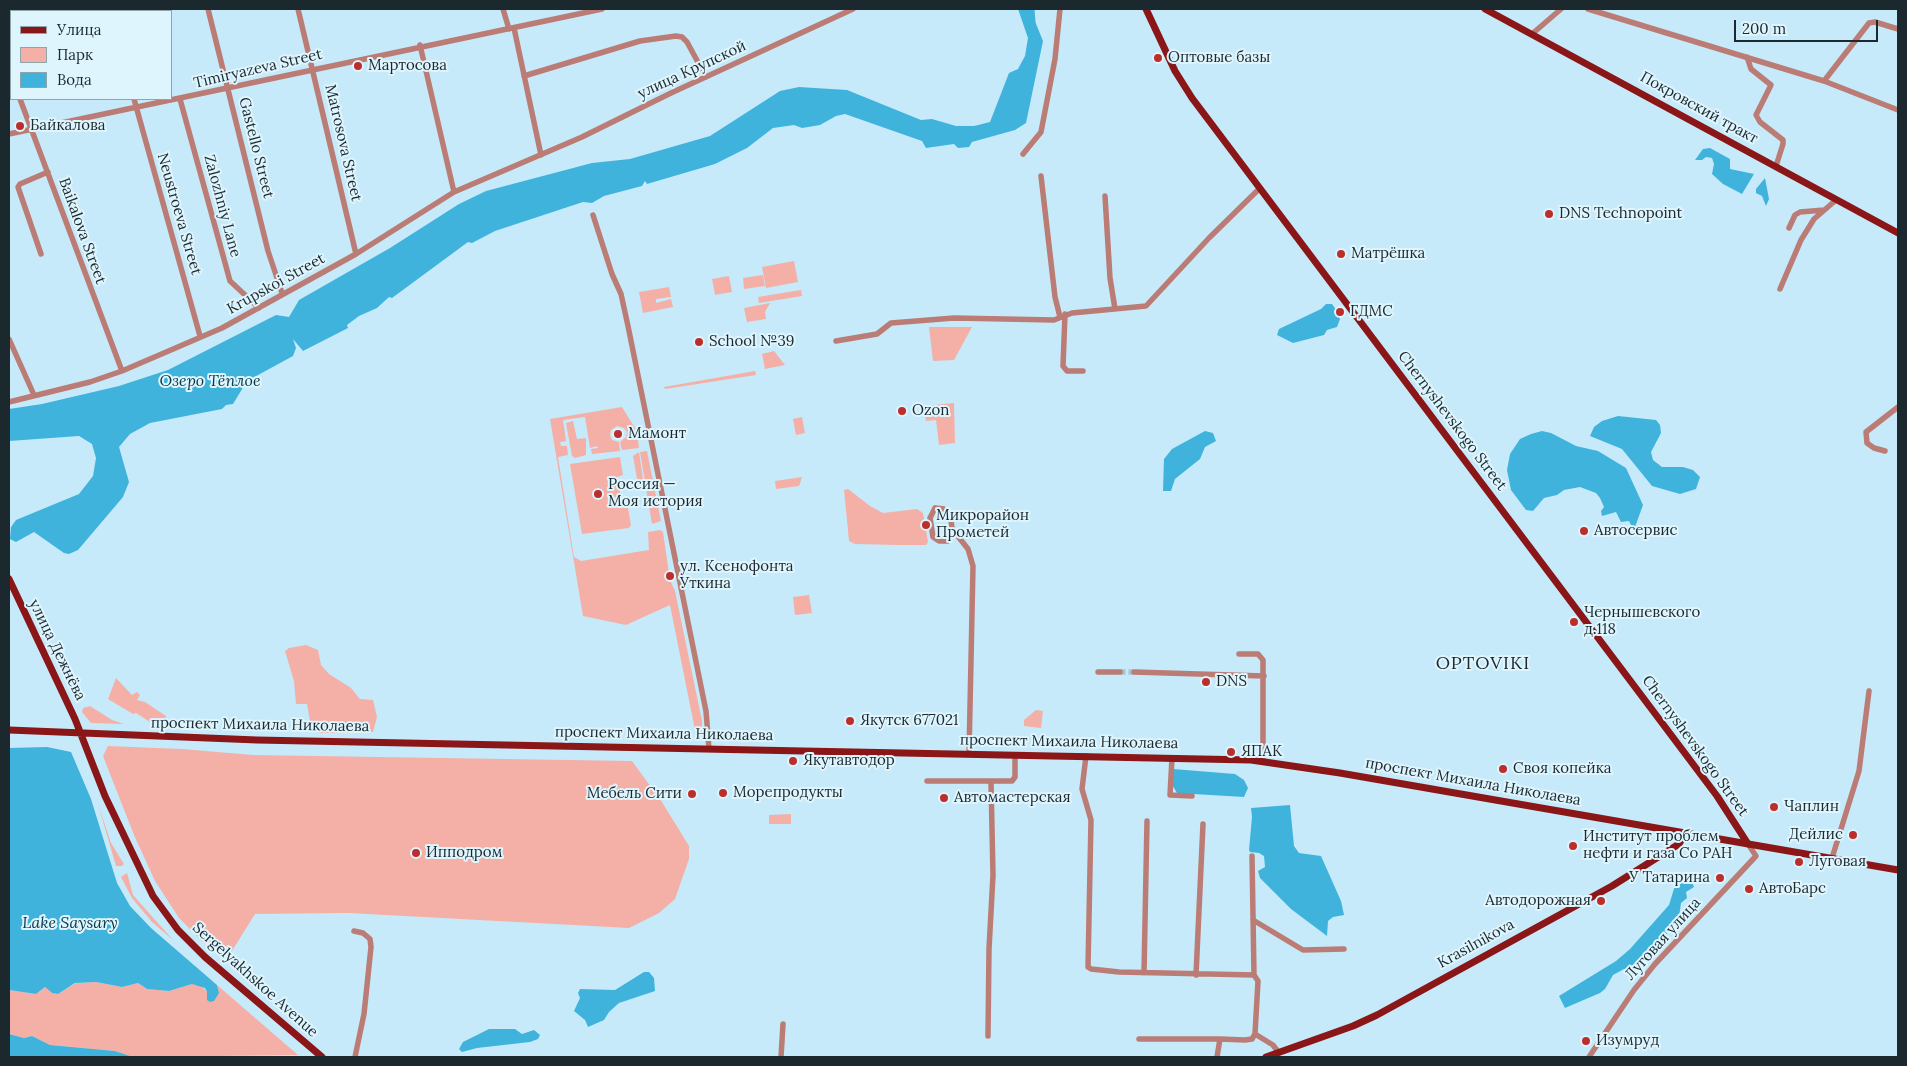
<!DOCTYPE html>
<meta charset="utf-8">
<style>
body{margin:0}
#map{position:relative;width:1907px;height:1066px;overflow:hidden;background:#c6eafa;font-family:Lora,serif}
canvas{display:block}
.frame{position:absolute;inset:0;border:10px solid #1b292f;pointer-events:none}
.legend{position:absolute;left:10px;top:10px;width:162px;height:90px;box-sizing:border-box;background:#dff5fe;border:1px solid #91a3ab;margin:0;padding:6px 9px;list-style:none;font-size:15px;color:#1b292f}
.legend li{display:flex;align-items:center;gap:10px;height:25px}
.legend b{width:25px;border:1px solid #91a3ab}
.scale{position:absolute;left:1734px;top:20px;width:144px;height:22px;box-sizing:border-box;border:2px solid #1b292f;border-top:0;padding-left:6px;font-size:15px;line-height:18px;white-space:nowrap;color:#1b292f;-webkit-text-stroke:4px #dff5fe;paint-order:stroke}
</style>
<div id="map">
<canvas width="1907" height="1066"></canvas>
<div class="frame"></div>
<ul class="legend">
<li><b style="height:6px;background:#8a1617"></b>Улица</li>
<li><b style="height:14px;background:#f4b0a7"></b>Парк</li>
<li><b style="height:14px;background:#40b3dc"></b>Вода</li>
</ul>
<div class="scale">200 m</div>
</div>
<script>
const context = document.querySelector('canvas').getContext('2d');
context.lineJoin = 'round';
function paint(path, color) { context.fillStyle = color; context.fill(path, 'evenodd'); }
const toPath = rows => new Path2D(rows.map(r => 'M' + r).join(''));
function strokePath(path, color, width, dash) { context.strokeStyle = color; context.lineWidth = width; context.lineCap = dash ? 'butt' : 'round'; context.setLineDash(dash || []); context.stroke(path); }
function drawText(font, color, halo, rows, align = 'center') {
  context.font = font + ' Lora,serif'; context.lineWidth = 4; context.setLineDash([]); context.textBaseline = 'middle'; context.strokeStyle = halo; context.fillStyle = color; for (const [text, x, y, turn = 0] of rows) {
    context.save(); context.translate(x, y); context.rotate((+turn || 0) * Math.PI / 180); context.textAlign = isNaN(turn) ? turn : align; if (halo) context.strokeText(text, 0, 0); context.fillText(text, 0, 0); context.restore();
  }
}
paint(toPath([
 [794,261,798,282,766,288,762,267],
 [763,275,765,286,744,289,743,278],
 [729,276,732,292,715,295,712,279],
 [669,287,671,297,656,299,656,303,671,299,673,307,643,313,639,292],
 [801,290,802,296,759,303,758,297],
 [770,303,765,312,766,319,747,322,744,308],
 [929,327,972,327,954,360,933,361],
 [774,351,785,365,765,369,762,354],
 [755,371,756,375,665,389,664,387],
 [954,403,955,443,939,445,936,420,926,421,924,406],
 [622,407,637,431,639,448,622,450,620,442,626,437,627,432,624,428,617,426,611,430,610,435,612,440,619,442,620,451,592,454,591,449,598,448,597,446,590,448,585,417,563,420,566,441,560,442,561,446,567,446,568,455,558,457,574,557,581,561,649,550,648,532,660,530,663,532,670,580,675,591,702,721,702,734,697,740,670,605,626,625,583,616,550,419],
 [802,417,805,433,796,435,793,419],
 [573,421,577,439,586,438,586,455,575,458,572,456,566,423],
 [647,451,661,521,652,524,640,452],
 [639,452,644,486,638,484,633,456],
 [620,457,623,475,617,477,623,508,628,508,631,525,629,528,582,534,570,464],
 [802,477,799,486,776,489,775,481],
 [848,489,870,506,883,513,917,509,923,513,928,542,926,545,898,545,855,544,849,541,844,490],
 [809,595,812,613,795,615,793,597],
 [306,645,318,650,321,665,329,674,351,688,360,699,373,700,377,717,373,732,320,733,311,727,307,704,296,704,294,681,285,651,289,648],
 [116,678,132,695,137,692,140,695,137,700,145,702,166,716,167,726,150,722,136,713,133,714,108,699],
 [90,706,112,720,124,724,91,723,82,712,83,708],
 [1036,710,1043,711,1041,728,1024,726,1024,720],
 [108,746,182,749,253,755,632,761,662,802,689,846,689,859,675,899,659,913,629,928,348,913,255,914,227,959,203,942,179,918,155,881,134,835,103,756],
 [98,804,111,843,124,864,122,866,116,866],
 [791,814,791,824,769,824,769,815],
 [127,873,133,895,173,940,152,922,132,898,121,877],
 [96,982,122,987,138,983,147,989,169,991,192,984,200,984,207,992,207,1000,219,993,217,985,298,1055,133,1057,115,1051,50,1045,32,1036,24,1038,9,1034,9,990,36,994,45,987,52,993,58,994,76,983]
]), '#f4b0a7');
paint(toPath([
 [1018,9,1030,9,1043,41,1026,123,1015,130,972,142,969,147,958,148,954,144,926,148,922,141,845,114,836,116,820,125,802,128,794,125,773,128,747,148,715,164,647,184,645,181,642,186,604,196,592,203,583,202,495,231,472,243,468,242,392,298,389,297,377,308,359,316,347,325,348,328,303,351,293,339,296,348,293,356,247,381,233,404,226,405,222,409,150,423,130,434,119,447,129,482,123,497,78,550,69,554,64,553,34,532,16,542,10,539,11,527,16,520,79,494,93,476,96,458,92,444,79,436,9,441,9,409,42,404,119,386,168,370,276,315,289,317,299,300,390,248,459,204,486,191,592,163,630,159,710,136,780,91,799,87,847,90,921,120,932,119,956,126,974,126,990,122,1009,73,1018,69,1025,56,1028,38],
 [1710,148,1730,159,1730,169,1754,174,1742,194,1723,184,1712,174,1714,164,1712,158,1706,157,1702,160,1695,160,1703,149],
 [1765,178,1769,199,1766,206,1762,196,1756,193,1756,189],
 [1326,304,1332,304,1337,311,1340,319,1337,327,1327,330,1324,335,1293,343,1277,335,1279,329,1321,309],
 [1618,416,1656,420,1660,425,1661,433,1651,452,1653,460,1662,467,1683,467,1693,470,1700,477,1696,489,1680,494,1652,486,1622,449,1590,436,1594,427,1602,421],
 [1205,431,1213,433,1216,441,1205,447,1200,459,1175,479,1171,491,1163,491,1164,459,1172,449],
 [1542,431,1551,433,1576,446,1598,451,1626,468,1643,505,1635,527,1632,527,1629,521,1621,522,1616,512,1602,516,1601,511,1604,507,1600,498,1596,493,1580,487,1564,490,1557,495,1544,498,1533,511,1526,510,1511,490,1507,470,1510,454,1520,439,1531,434],
 [47,747,71,752,91,799,117,883,130,906,151,928,217,985,219,993,214,1001,210,1002,207,1000,207,992,205,988,192,984,169,991,147,989,138,983,122,987,96,982,75,983,58,994,52,993,45,987,36,994,9,990,9,748],
 [1173,769,1235,774,1244,780,1248,788,1244,797,1177,793,1171,783],
 [1290,805,1294,846,1299,853,1321,856,1341,901,1344,915,1333,917,1328,921,1327,936,1291,909,1260,878,1258,871,1265,867,1264,856,1259,853,1250,852,1249,850,1252,817,1251,808],
 [1684,876,1691,880,1694,887,1686,892,1687,898,1681,903,1679,917,1652,954,1641,961,1637,968,1624,969,1613,975,1605,989,1600,993,1565,1008,1559,996,1616,961,1630,949,1669,905,1677,879],
 [644,972,649,972,654,978,655,991,619,1003,609,1012,604,1020,588,1027,585,1020,574,1011,580,998,578,993,580,989,615,990],
 [489,1029,515,1029,522,1034,534,1030,540,1035,538,1039,530,1042,477,1048,462,1052,459,1049,463,1042],
 [9,1034,24,1038,32,1036,50,1045,115,1051,133,1057,9,1057]
]), '#40b3dc');
strokePath(toPath([
 [1032,9,1033,23]
]), '#40b3dc', 5);
strokePath(toPath([
 [1120,672,1134,672]
]), '#a4c3d1', 5.5, [5.5, 3]);
strokePath(toPath([
 [49,9,49,11],
 [112,9,112,11],
 [208,9,268,251,282,293],
 [298,9,356,254],
 [503,9,509,29],
 [1588,9,1824,81,1869,23,1875,22,1898,29],
 [514,28,541,155],
 [1532,34,1561,9],
 [420,45,454,192],
 [1747,57,1751,69,1771,85,1756,115,1760,122,1783,140,1783,144,1776,166],
 [9,70,11,76],
 [524,76,640,41,676,36,682,37,687,42,706,77],
 [1824,81,1898,110],
 [20,99,122,371],
 [134,99,200,336],
 [180,99,230,281,259,308],
 [9,134,602,9],
 [1023,154,1041,132,1055,59,1060,9],
 [1041,176,1055,297,1060,317],
 [1105,196,1110,278,1115,309],
 [593,215,612,274,621,294,628,326,706,711,709,749],
 [1789,228,1795,215,1800,212,1824,210],
 [41,254,18,187,20,184,48,172],
 [1780,289,1801,240,1814,219,1836,200],
 [1065,314,1063,366,1067,371,1083,371],
 [9,339,34,395],
 [836,341,877,334,891,323,954,318,1054,320,1072,313,1146,306,1209,238,1259,189],
 [9,402,90,382,122,371,222,328,356,254,454,192,582,137,671,93,853,9],
 [1885,451,1874,448,1867,443,1866,432,1898,407],
 [935,508,944,509,950,513,953,535,948,541,939,541,933,537,930,518,935,508],
 [953,530,968,549,973,566,969,754],
 [1239,654,1258,654,1263,660,1263,761],
 [1098,672,1120,672],
 [1134,672,1264,676],
 [1086,756,1082,789,1091,820,1088,967,1091,969,1119,972,1254,975,1258,981,1255,1034,1252,1039,1245,1040,1220,1039,1217,1057],
 [1172,758,1170,795,1192,796],
 [927,781,1012,781,1015,777,1015,755],
 [1252,856,1254,975],
 [1832,858,1859,771,1869,691],
 [1253,920,1303,950,1344,949],
 [354,931,363,933,370,939,371,947,364,1014,355,1057],
 [1144,973,1147,821],
 [1196,975,1203,824],
 [1255,1034,1273,1045,1279,1053],
 [988,1036,989,949,993,875,991,782],
 [1139,1039,1220,1039],
 [781,1057,783,1024],
 [1589,1057,1634,990,1655,964,1756,856,1748,844]
]), '#bb7c75', 5.5);
strokePath(toPath([
 [1146,9,1175,71,1192,98,1717,796,1748,844],
 [1485,9,1898,233],
 [9,579,75,719,105,796,153,896,178,930,205,957,322,1057],
 [9,730,257,740,1251,760,1340,773,1898,870],
 [1266,1057,1353,1026,1377,1015,1612,886,1679,844,1685,833]
]), '#8a1617', 7);
for (const [x, y, r, color] of [
 [1158,58,5,"#bc2e2b"],
 [358,66,5,"#bc2e2b"],
 [20,126,5,"#bc2e2b"],
 [1549,214,5,"#bc2e2b"],
 [1341,254,5,"#bc2e2b"],
 [1340,312,5,"#bc2e2b"],
 [699,342,5,"#bc2e2b"],
 [902,411,5,"#bc2e2b"],
 [618,434,5,"#bc2e2b"],
 [598,494,5,"#bc2e2b"],
 [926,525,5,"#bc2e2b"],
 [1584,531,5,"#bc2e2b"],
 [670,576,5,"#bc2e2b"],
 [1574,622,5,"#bc2e2b"],
 [1206,682,5,"#bc2e2b"],
 [850,721,5,"#bc2e2b"],
 [1231,752,5,"#bc2e2b"],
 [793,761,5,"#bc2e2b"],
 [1503,769,5,"#bc2e2b"],
 [723,793,5,"#bc2e2b"],
 [692,794,5,"#bc2e2b"],
 [944,798,5,"#bc2e2b"],
 [1774,807,5,"#bc2e2b"],
 [1853,835,5,"#bc2e2b"],
 [1573,846,5,"#bc2e2b"],
 [416,853,5,"#bc2e2b"],
 [1799,862,5,"#bc2e2b"],
 [1720,878,5,"#bc2e2b"],
 [1749,889,5,"#bc2e2b"],
 [1601,901,5,"#bc2e2b"],
 [1586,1041,5,"#bc2e2b"]
]) { const dot = new Path2D(); dot.arc(x, y, r, 0, 2 * Math.PI); context.fillStyle = color; context.fill(dot); strokePath(dot, '#dff5fe', 2); }
drawText('15px', '#1b292f', '#dff5fe', [
 ["Оптовые базы",1168,58],
 ["Мартосова",368,66],
 ["Байкалова",30,126],
 ["DNS Technopoint",1559,214],
 ["Матрёшка",1351,254],
 ["ГДМС",1350,312],
 ["School №39",709,342],
 ["Ozon",912,411],
 ["Мамонт",628,434],
 ["Россия —",608,485],
 ["Моя история",608,502],
 ["Микрорайон",936,516],
 ["Прометей",936,533],
 ["Автосервис",1594,531],
 ["ул. Ксенофонта",680,567],
 ["Уткина",680,584],
 ["Чернышевского",1584,613],
 ["д.118",1584,630],
 ["DNS",1216,682],
 ["Якутск 677021",860,721],
 ["ЯПАК",1241,752],
 ["Якутавтодор",803,761],
 ["Своя копейка",1513,769],
 ["Морепродукты",733,793],
 ["Мебель Сити",682,794,"right"],
 ["Автомастерская",954,798],
 ["Чаплин",1784,807],
 ["Дейлис",1843,835,"right"],
 ["Институт проблем",1583,837],
 ["нефти и газа Со РАН",1583,854],
 ["Ипподром",426,853],
 ["Луговая",1809,862],
 ["У Татарина",1710,878,"right"],
 ["АвтоБарс",1759,889],
 ["Автодорожная",1591,901,"right"],
 ["Изумруд",1596,1041]
], 'left');
drawText('15px', '#1b292f', '#dff5fe', [
 ["Timiryazeva Street",258,69,-13],
 ["улица Крупской",692,70,-25],
 ["Покровский тракт",1699,108,29],
 ["Matrosova Street",343,143,77],
 ["Gastello Street",256,148,76],
 ["Zalozhniy Lane",222,206,75],
 ["Neustroeva Street",179,214,74],
 ["Baikalova Street",82,231,70],
 ["Krupskoi Street",276,284,-29],
 ["Chernyshevskogo Street",1452,421,53],
 ["улица Дежнёва",57,650,64],
 ["проспект Михаила Николаева",260,725,1],
 ["проспект Михаила Николаева",664,734,1],
 ["проспект Михаила Николаева",1069,742,1],
 ["Chernyshevskogo Street",1695,746,54],
 ["проспект Михаила Николаева",1473,782,10],
 ["Луговая улица",1663,939,-48],
 ["Krasilnikova",1476,944,-29],
 ["Sergelyakhskoe Avenue",255,980,42]
]);
drawText('italic 16px', '#033849', '#dff5fe', [
 ["Озеро Тёплое",210,381],
 ["Lake Saysary",70,923]
]);
context.letterSpacing = '1px';
drawText('18px', '#1b292f', '#dff5fe', [
 ["OPTOVIKI",1483,664]
]);
context.letterSpacing = '0px';
</script>
